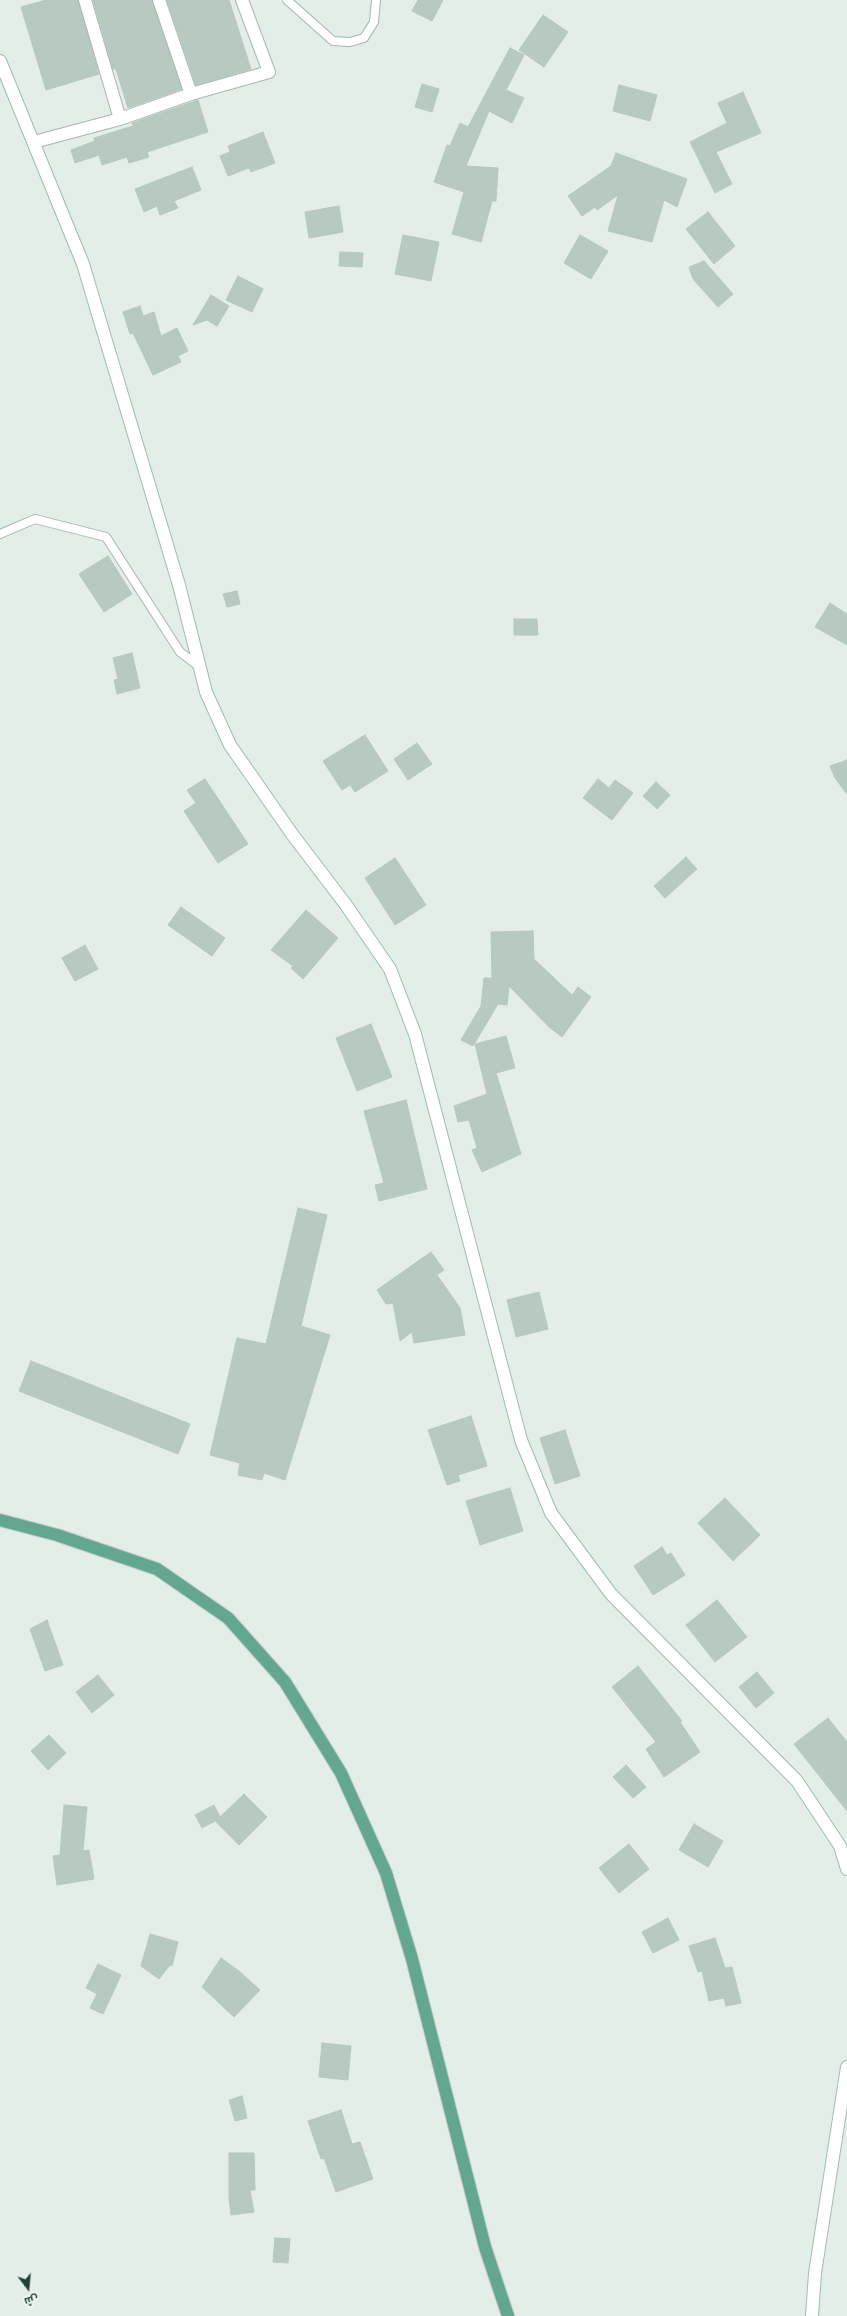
<!DOCTYPE html>
<meta charset="utf-8">
<style>
body{margin:0}
#map{position:relative;width:847px;height:2316px;overflow:hidden;background:#e3eee8;font-family:"Varela Round",Cairo,sans-serif}
canvas{display:block}
.north{position:absolute;left:8px;top:2268px;width:40px;height:40px;-webkit-text-stroke:3px #f4faf6;paint-order:stroke;rotate:164deg;font-size:11px;font-weight:700;line-height:16px;text-align:center;color:#214136}
.north::after{content:'';display:block;margin:auto;width:14px;height:18px;background:#214136;clip-path:polygon(50% 0,100% 100%,50% 72%,0 100%)}
</style>
<div id="map">
<canvas width="847" height="2316"></canvas>
<div class="north">ش</div>
</div>
<script>
const context = document.querySelector('canvas').getContext('2d');
context.lineJoin = 'round';
function paint(path, color) { context.fillStyle = color; context.fill(path, 'evenodd'); }
const toPath = rows => new Path2D(rows.map(r => 'M' + r).join(''));
function strokePath(path, color, width, dash) { context.strokeStyle = color; context.lineWidth = width; context.lineCap = dash ? 'butt' : 'round'; context.setLineDash(dash || []); context.stroke(path); }
const building = toPath([
 [46,0,78,0,99,74,46,90,21,7,46,0],
 [93,0,152,0,182,89,128,108,116,69,113,69,93,0],
 [167,0,229,0,251,69,196,85,167,0],
 [418,0,443,0,432,21,412,11,418,0],
 [543,15,568,32,544,67,519,50,543,15],
 [510,48,524,55,506,90,524,98,512,123,489,111,466,166,498,168,496,201,492,201,481,242,452,234,464,192,434,182,447,145,450,146,460,123,468,127,510,48],
 [422,84,439,89,432,112,415,107,422,84],
 [619,85,657,95,650,121,613,111,619,85],
 [743,92,761,133,716,152,732,184,715,193,690,142,727,123,718,103,743,92],
 [198,100,208,132,147,152,149,157,129,163,127,157,102,165,99,155,75,163,71,150,95,141,94,138,133,126,132,123,198,100],
 [263,132,275,163,251,172,249,168,228,176,220,156,230,152,228,146,263,132],
 [616,153,687,179,677,207,664,200,652,242,608,231,618,195,597,210,595,207,582,216,568,196,611,166,616,153],
 [192,167,201,190,174,201,178,208,160,215,157,206,144,212,135,189,192,167],
 [339,206,343,232,309,238,305,212,339,206],
 [708,212,735,246,714,264,686,229,708,212],
 [403,235,439,242,431,281,395,274,403,235],
 [580,235,608,251,591,279,564,263,580,235],
 [340,252,363,253,362,267,339,266,340,252],
 [704,261,733,294,718,307,693,279,689,267,704,261],
 [238,276,263,289,252,312,226,300,238,276],
 [211,295,229,306,217,326,207,320,193,325,211,295],
 [140,306,143,316,154,312,161,336,177,328,188,351,178,356,181,362,153,375,133,333,130,334,123,312,140,306],
 [108,556,132,594,104,612,79,574,108,556],
 [237,591,240,604,227,607,223,594,237,591],
 [830,603,847,614,847,645,815,627,830,603],
 [514,619,537,619,538,635,514,635,514,619],
 [132,653,140,688,117,694,114,680,118,679,113,658,132,653],
 [365,735,388,771,355,792,350,785,342,790,323,761,365,735],
 [417,743,432,764,408,780,394,759,417,743],
 [847,760,847,794,835,778,830,766,847,760],
 [205,779,248,844,218,863,184,811,196,803,187,790,205,779],
 [598,779,609,788,615,780,633,793,612,820,583,798,598,779],
 [656,782,670,795,657,809,643,796,656,782],
 [686,857,697,869,665,898,654,886,686,857],
 [395,858,426,905,395,925,365,878,395,858],
 [181,907,225,938,212,956,168,925,181,907],
 [306,910,338,938,303,979,291,968,293,966,271,950,306,910],
 [533,931,534,959,572,995,578,987,591,997,562,1037,549,1027,509,986,507,1005,498,1004,473,1046,461,1040,481,1006,484,978,492,978,491,932,533,931],
 [85,945,98,969,75,981,62,958,85,945],
 [371,1024,392,1077,357,1091,336,1038,371,1024],
 [506,1036,515,1068,496,1073,521,1154,482,1172,472,1150,477,1148,469,1120,458,1122,454,1106,487,1094,475,1044,506,1036],
 [406,1100,427,1189,379,1201,375,1185,384,1183,364,1111,406,1100],
 [298,1208,327,1215,301,1326,330,1335,285,1480,264,1473,262,1480,238,1475,240,1463,210,1455,237,1338,266,1344,298,1208],
 [431,1252,444,1270,437,1275,460,1308,465,1335,414,1343,412,1332,400,1341,393,1303,386,1304,377,1290,431,1252],
 [539,1292,548,1329,516,1337,507,1300,539,1292],
 [31,1361,190,1424,178,1454,19,1391,31,1361],
 [471,1416,487,1466,458,1475,460,1481,447,1485,428,1430,471,1416],
 [565,1430,580,1476,555,1484,540,1438,565,1430],
 [510,1488,523,1531,480,1545,466,1501,510,1488],
 [725,1498,760,1535,733,1561,698,1523,725,1498],
 [662,1547,667,1555,671,1553,685,1575,653,1595,634,1566,662,1547],
 [717,1600,747,1637,715,1662,686,1625,717,1600],
 [47,1620,63,1665,45,1671,30,1629,47,1620],
 [638,1666,682,1721,680,1722,700,1752,664,1777,646,1749,656,1742,612,1687,638,1666],
 [757,1672,774,1693,756,1708,739,1687,757,1672],
 [98,1675,114,1695,92,1713,76,1692,98,1675],
 [828,1718,847,1742,847,1811,794,1744,828,1718],
 [49,1735,66,1753,48,1770,31,1751,49,1735],
 [626,1765,646,1787,633,1798,613,1777,626,1765],
 [244,1794,267,1817,239,1845,216,1822,217,1820,202,1828,195,1815,214,1805,220,1817,244,1794],
 [64,1805,87,1807,83,1851,89,1850,94,1879,57,1885,53,1856,60,1855,64,1805],
 [694,1824,723,1841,708,1867,679,1850,694,1824],
 [629,1844,649,1869,619,1893,599,1868,629,1844],
 [668,1918,679,1940,653,1953,642,1932,668,1918],
 [150,1934,178,1942,172,1966,170,1965,159,1979,141,1966,150,1934],
 [715,1938,725,1968,732,1967,741,2003,726,2006,724,1998,709,2001,702,1971,698,1972,689,1946,715,1938],
 [221,1958,239,1971,260,1990,234,2017,202,1987,221,1958],
 [98,1964,121,1975,103,2014,90,2008,97,1994,86,1988,98,1964],
 [322,2043,351,2046,348,2080,319,2077,322,2043],
 [242,2096,247,2118,235,2121,229,2100,242,2096],
 [341,2110,352,2144,360,2142,373,2179,336,2192,324,2158,321,2159,308,2121,341,2110],
 [229,2153,254,2153,255,2190,250,2190,254,2212,231,2215,229,2197,229,2153],
 [275,2238,290,2239,288,2263,273,2262,275,2238]
]);
paint(building, '#b8c9c1');
strokePath(building, '#b4c8bf', 1);
const lane = toPath([
 [287,0,333,41,350,42,364,38,374,22,376,0],
 [0,534,35,519,106,537,180,652,200,667]
]);
const street = toPath([
 [159,0,191,94,269,72,242,0],
 [120,119,191,94],
 [34,142,120,119,85,0]
]);
const secondary = toPath([
 [0,61,83,264,179,585,206,692,230,745,292,834,346,905,390,969,415,1034,521,1440,551,1513,611,1594,797,1781,840,1846,847,1869],
 [812,2316,815,2273,847,2067]
]);
const primary = toPath([
 [0,1520,57,1535,157,1569,228,1618,285,1682,341,1773,386,1873,412,1959,485,2247,508,2316]
]);
strokePath(lane, '#a5b7af', 10);
strokePath(street, '#a5b7af', 14);
strokePath(secondary, '#a0bbaf', 14);
strokePath(primary, '#c1cac7', 14);
strokePath(lane, '#fff', 8);
strokePath(street, '#fff', 12);
strokePath(secondary, '#fff', 12);
strokePath(primary, '#64a791', 12);
</script>
